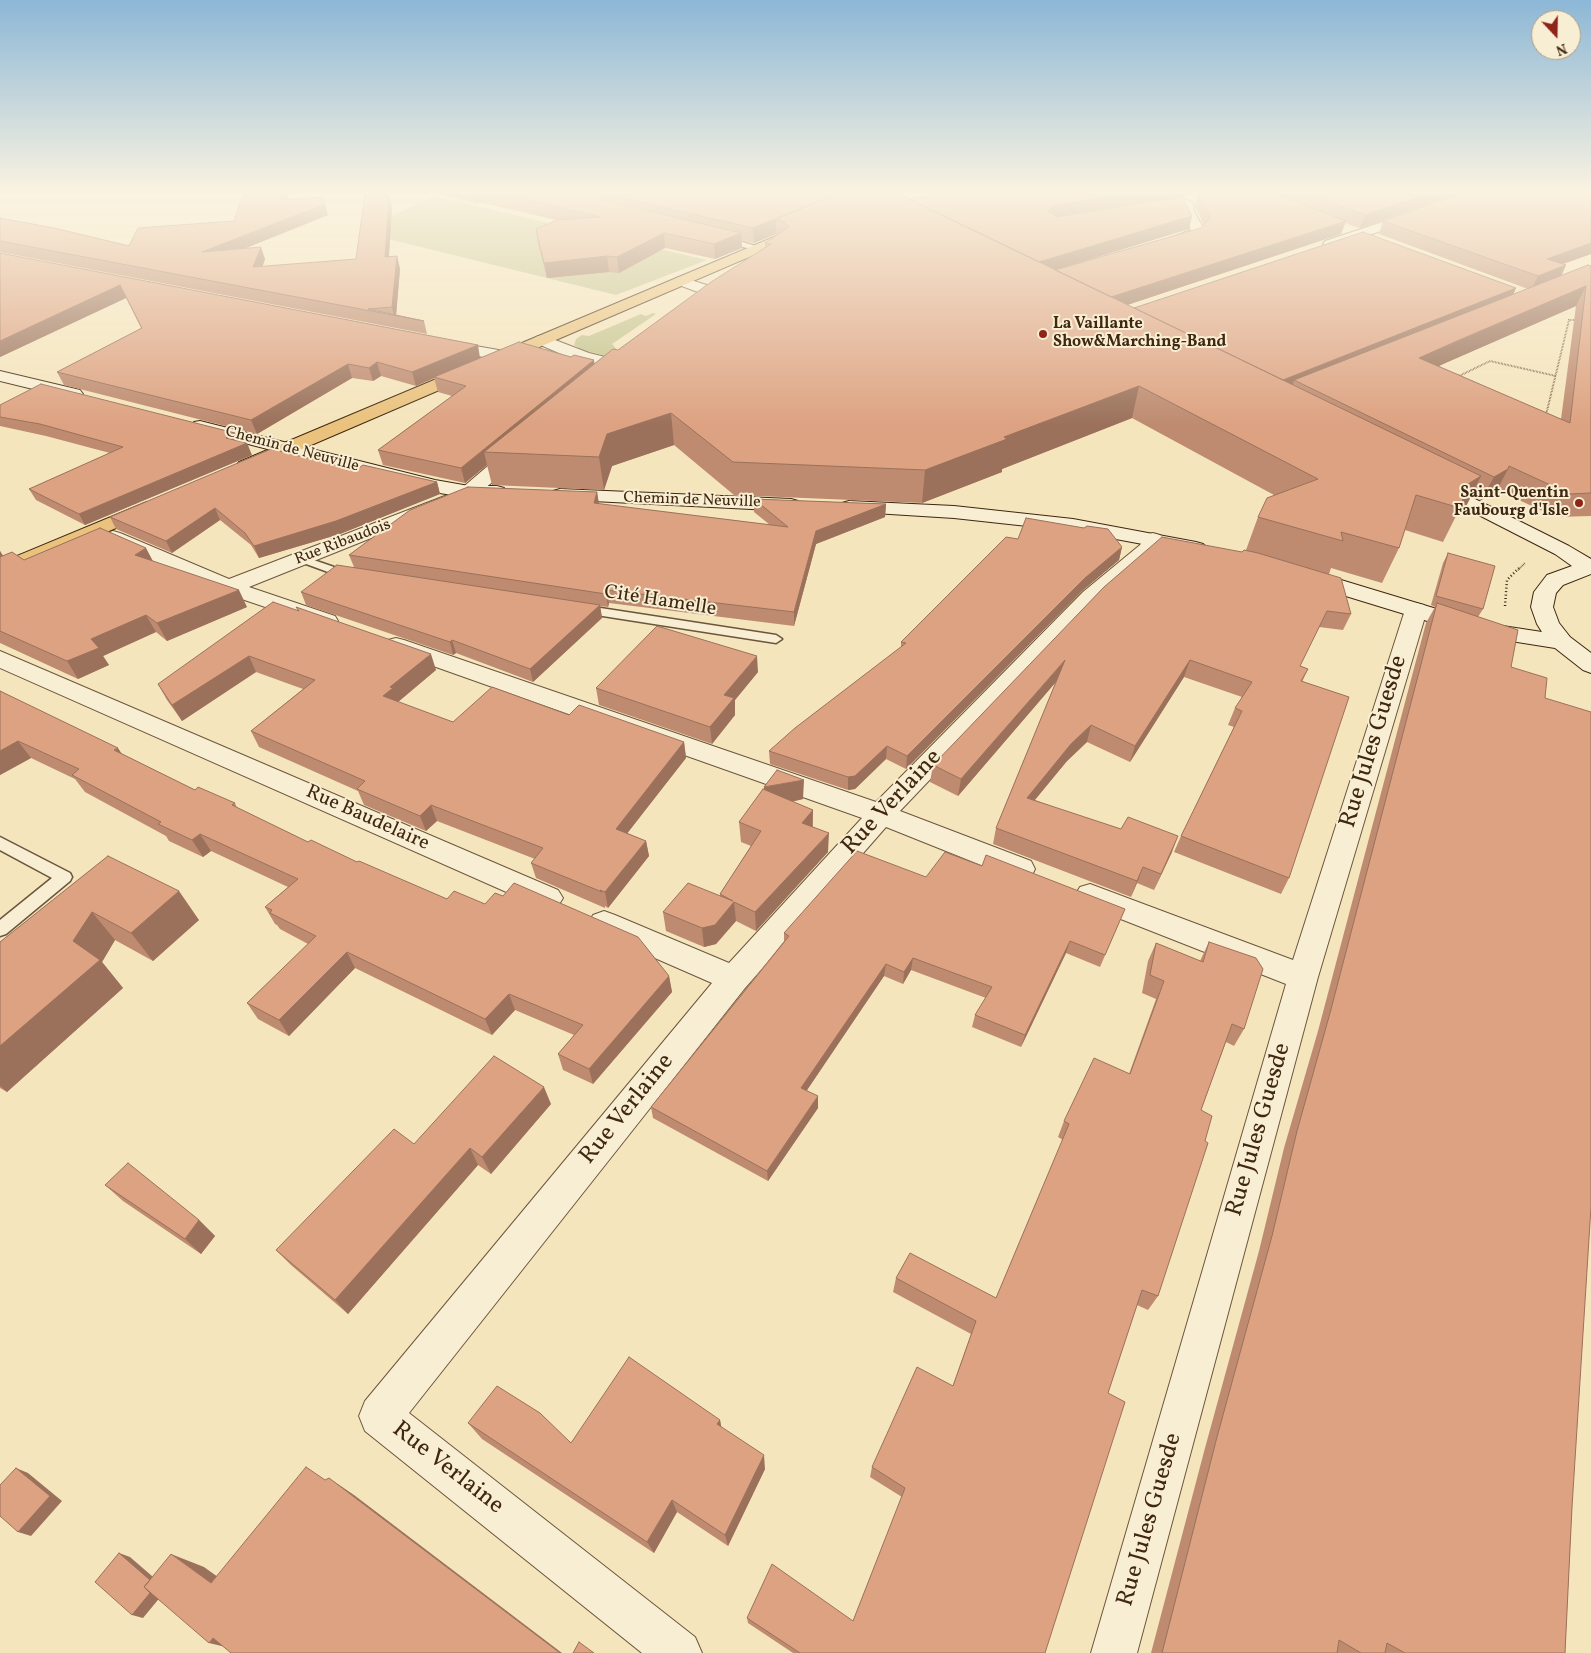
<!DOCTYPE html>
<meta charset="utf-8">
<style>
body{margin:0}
#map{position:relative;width:1591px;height:1653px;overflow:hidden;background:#f5e5bd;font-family:Vollkorn,serif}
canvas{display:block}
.north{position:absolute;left:1531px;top:10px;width:50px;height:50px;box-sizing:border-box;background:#f8eed4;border:1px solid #ae9e86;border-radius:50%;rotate:159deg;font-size:14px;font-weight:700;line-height:20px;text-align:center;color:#3f2710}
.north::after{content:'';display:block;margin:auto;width:18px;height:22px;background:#8f2418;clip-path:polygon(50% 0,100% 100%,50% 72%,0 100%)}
</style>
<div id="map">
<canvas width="1591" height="1653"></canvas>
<div class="north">N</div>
</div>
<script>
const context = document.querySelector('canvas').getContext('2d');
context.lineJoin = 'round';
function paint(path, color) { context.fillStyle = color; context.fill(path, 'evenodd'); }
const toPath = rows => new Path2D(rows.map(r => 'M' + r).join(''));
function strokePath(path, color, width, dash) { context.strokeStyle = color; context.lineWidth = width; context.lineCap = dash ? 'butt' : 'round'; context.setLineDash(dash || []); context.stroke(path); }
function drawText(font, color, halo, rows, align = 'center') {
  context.font = font + ' Vollkorn,serif'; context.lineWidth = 4; context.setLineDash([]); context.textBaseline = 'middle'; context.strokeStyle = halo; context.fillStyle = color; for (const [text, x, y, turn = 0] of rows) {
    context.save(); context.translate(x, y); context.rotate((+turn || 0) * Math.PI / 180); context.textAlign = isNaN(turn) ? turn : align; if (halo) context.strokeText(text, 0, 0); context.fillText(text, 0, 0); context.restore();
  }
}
paint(toPath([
 [433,196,707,260,616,295,360,232],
 [653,313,656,314,612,344,620,353,607,356,582,350,574,345,576,339,582,335,589,336,641,314,646,316]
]), '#c4c28c');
const service = toPath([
 [720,237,726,237,762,248,755,250,720,241,720,237],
 [302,556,334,567,354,570,356,573,350,577,328,572,298,561,296,559,302,556],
 [581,605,776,635,782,639,776,643,577,612,575,609,577,606,581,605],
 [0,837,70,873,72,877,70,881,6,934,0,936,0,920,52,878,0,850,0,837]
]);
const minor = toPath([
 [1470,193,1490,193,1335,247,1330,248,1323,244,1325,241,1470,193],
 [1186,199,1193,203,1194,211,1205,231,1197,239,1167,248,1162,247,1160,244,1162,241,1191,230,1180,211,1179,203,1186,199],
 [681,277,710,286,713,289,716,301,696,317,690,319,682,314,700,300,698,292,676,284,674,281,676,278,681,277],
 [542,335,589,353,626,362,628,366,626,370,620,371,577,361,536,343,534,340,536,337,542,335],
 [442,340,504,351,510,352,512,356,510,360,504,361,436,348,434,345,442,340],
 [517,445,524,447,526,451,524,455,476,496,249,587,335,616,338,621,335,626,327,628,221,592,106,541,103,537,106,533,113,531,120,533,229,579,450,494,462,488,510,447,517,445],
 [1153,533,1160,535,1163,539,1156,552,1099,602,900,811,1031,861,1035,869,1031,877,1021,880,1011,877,886,827,745,988,409,1413,695,1637,702,1653,642,1653,365,1431,359,1416,365,1401,712,983,593,931,589,923,593,915,604,911,615,915,729,963,862,818,388,650,384,645,388,640,396,638,404,640,876,802,1083,592,1140,545,1146,535,1153,533],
 [1416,603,1424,605,1427,610,1318,977,1137,1653,1091,1653,1286,984,1080,903,1075,895,1080,887,1090,884,1293,960,1405,610,1408,605,1416,603],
 [0,651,558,890,563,898,558,906,548,909,538,906,0,668,0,651]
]);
const secondary = toPath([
 [0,371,80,390,83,394,80,398,74,399,0,381,0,371],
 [200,421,435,480,469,486,497,486,504,488,507,492,504,496,497,498,469,498,434,492,194,430,191,426,194,422,200,421],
 [1435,479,1569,546,1591,559,1591,574,1563,585,1556,593,1553,607,1559,623,1570,637,1591,653,1591,673,1583,670,1555,648,1473,635,1300,582,1297,577,1300,572,1308,570,1483,623,1542,632,1537,624,1531,607,1534,592,1547,575,1572,566,1555,554,1428,489,1425,485,1428,481,1435,479],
 [560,489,791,499,798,501,801,505,798,509,791,511,553,499,550,495,553,491,560,489],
 [849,501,954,506,1073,519,1196,542,1203,544,1207,548,1203,552,1196,554,1073,531,954,518,842,511,839,507,842,503,849,501]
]);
const primary = toPath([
 [800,226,807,230,805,233,253,470,239,470,236,466,239,462,800,226],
 [147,502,154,504,157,508,154,512,0,577,0,563,147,502]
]);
strokePath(service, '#6c563b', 3);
strokePath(minor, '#6c563b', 2);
strokePath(secondary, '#3f2710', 2);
strokePath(primary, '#3f2710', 2);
strokePath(toPath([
 [1457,377,1490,361,1556,376],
 [1546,415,1569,320,1578,320],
 [1518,570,1525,563]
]), '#3f2710', 2, [0.5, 1]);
strokePath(toPath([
 [1505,606,1507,580,1519,568]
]), '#3f2710', 2.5, [1, 2.5]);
paint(service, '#f8eed4');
paint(minor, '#f8eed4');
paint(secondary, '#f8eed4');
paint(primary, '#eac27e');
paint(toPath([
 [245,193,289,193,287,200,328,215,246,248,265,259,262,267,356,259,392,207,389,257,397,256,400,269,396,315,424,321,427,334,0,252,0,218,129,246,234,221,242,203],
 [433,193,868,193,870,195,908,199,940,193,1194,193,1183,197,1173,199,1192,216,1189,229,1055,270,1201,228,1204,225,1195,206,1198,193,1463,193,1360,228,1345,223,1341,234,1127,305,1134,308,1516,288,1513,295,1528,289,1379,234,1383,221,1591,193,1591,254,1563,264,1561,276,1591,266,1591,516,1556,517,1497,490,1496,492,1481,500,1472,495,1464,510,1457,514,1443,542,1405,530,1399,548,1382,583,1331,568,1329,574,1351,614,1343,630,1319,627,1300,666,1308,669,1302,682,1289,878,1281,894,1174,852,1181,836,1234,727,1228,725,1235,708,1242,697,1184,677,1130,762,1087,742,1067,761,1035,800,1172,852,1154,890,1137,883,1131,897,993,844,996,828,1056,682,958,796,930,782,933,765,1246,550,1258,517,1274,495,1132,418,1002,469,1002,472,922,503,734,495,674,445,612,466,604,490,492,485,487,465,465,483,383,465,378,450,452,396,438,392,434,378,416,386,381,376,373,381,352,378,257,434,64,385,57,372,141,328,126,298,0,357,0,253,480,358,571,357,594,360,594,364,618,350,765,247,765,243,776,236,776,234,754,243,742,240,742,248,715,259,665,248,619,273,609,272,547,278,538,244,536,229,556,220,479,202,476,203],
 [1576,306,1561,419,1439,366,1447,362],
 [0,405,235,433,238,441,252,455,85,525,36,500,29,489,110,453,46,436,0,426],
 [356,470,437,482,440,494,340,534,259,558,251,545,220,520,172,553,116,529,110,517],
 [597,492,599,504,770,525,754,512,754,499,886,504,885,517,816,544,794,626,609,603,608,607,600,606,602,618,533,682,456,653,453,655,306,605,301,592,354,567,349,555],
 [1122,547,1119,560,1082,591,906,769,886,759,855,789,848,790,770,764,769,751,901,647,901,642],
 [0,551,3,556,24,560,153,561,247,607,167,641,156,632,103,656,109,665,78,679,0,643],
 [1448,553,1483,609,1478,617,1511,667,1545,698,1572,1507,1565,1653,1151,1653,1205,1448,1259,1251,1284,1148,1318,1031,1426,623,1435,607,1431,605,1443,563],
 [296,607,436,670,398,702,453,722,569,715,684,742,686,758,627,833,646,841,649,856,608,908,605,906,605,908,536,878,531,863,535,859,437,821,426,831,364,805,358,791,259,747,251,731,303,689,256,672,182,721,167,700,158,684,298,610],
 [758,672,735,700,735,715,712,744,599,705,596,688],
 [0,691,122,754,195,790,235,803,237,808,308,842,357,862,447,899,485,904,669,976,672,992,593,1084,563,1070,558,1054,574,1035,515,1010,492,1035,355,968,289,1036,258,1019,247,1003,308,944,280,929,277,925,275,924,265,907,288,887,211,851,203,857,169,841,166,836,85,792,75,779,31,758,0,775],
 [764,787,803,799,792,802,813,810,813,827,828,852,756,931,736,921,716,944,704,947,666,931,663,912,720,896,720,894,751,846,741,842,739,822,765,790],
 [108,856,199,920,153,961,115,940,102,962,123,988,7,1092,0,1088,0,942],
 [982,866,1125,909,1100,967,1066,953,1021,1047,972,1027,975,1015,986,998,911,970,903,984,884,976,807,1090,818,1108,768,1181,653,1118,651,1107,784,941,784,933,926,877],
 [1209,942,1244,1029,1234,1046,1226,1042,1201,1110,1158,1296,1148,1310,1137,1305,1108,1393,1045,1653,793,1653,748,1623,747,1618,853,1621,902,1497,870,1477,872,1467,953,1385,971,1334,893,1292,896,1278,996,1298,1063,1140,1058,1137,1064,1121,1129,1074,1156,999,1142,993,1148,961,1156,943,1200,961],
 [551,1104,491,1174,478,1165,348,1314,291,1265,276,1250,414,1144],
 [105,1185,199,1220,215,1236,201,1254,123,1201],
 [720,1420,721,1427,765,1469,728,1546,677,1512,654,1553,482,1439,468,1423,571,1443]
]), '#be8b70');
paint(toPath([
 [281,193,289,193,282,212,279,200],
 [474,193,478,193,479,202,476,203],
 [838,193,785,222,776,219,776,234,754,243,753,228],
 [1131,193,1194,193,1183,197,1050,219,1048,211,1052,206],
 [1430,193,1463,193,1360,228,1365,215],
 [389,195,392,207,388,269,385,257],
 [323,197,328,215,206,264,202,252],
 [1192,216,1189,229,1035,276,1037,263],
 [1346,221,1341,234,1106,312,1109,298],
 [664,233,665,248,619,273,617,257],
 [741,233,742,248,715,259,714,244],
 [1591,243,1591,254,1540,272,1547,259],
 [261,247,265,259,258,280,253,267],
 [397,256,400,269,396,316,394,316,392,307],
 [607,256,609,272,547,278,544,263],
 [1566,265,1560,279,1531,290,1538,276],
 [120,285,126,298,0,357,0,341],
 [1586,286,1576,306,1409,379,1419,358],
 [1516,288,1512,297,1294,380,1293,384,1269,394,1273,384],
 [478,345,480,358,416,386,412,372],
 [594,360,596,375,484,452,487,465,465,483,461,468],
 [377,362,381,376,373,381,369,368],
 [348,364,352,378,257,434,251,420],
 [1139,386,1132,418,1002,469,1002,472,922,503,925,470,1004,437],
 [671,413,674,445,612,466,604,490,599,457,607,434],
 [235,433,239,444,226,438],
 [247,443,252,455,85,525,79,514],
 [1508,469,1496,492,1481,500,1494,477],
 [1481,476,1464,510,1457,514,1460,508,1468,484],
 [437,482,440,494,340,534,259,558,254,546],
 [597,492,599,505,594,503],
 [886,504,885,517,816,544,794,626,794,612,816,531],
 [215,508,220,520,172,553,166,541],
 [1122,547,1119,560,1082,591,906,769,907,756,1085,578],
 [146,548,155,565,135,555],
 [0,551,5,559,0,562],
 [239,590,247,607,167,641,157,623],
 [606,590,609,603,608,607,606,594],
 [600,605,602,618,533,682,530,669],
 [146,615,156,632,103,656,109,665,78,679,67,661,91,639],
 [452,640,456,653,453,655,450,642],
 [431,654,436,670,398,702,383,696,390,687],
 [249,656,256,672,182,721,172,705],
 [757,656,758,672,735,700,735,715,712,744,710,727,724,695],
 [1065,660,1061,676,958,796,961,779],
 [1190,660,1184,677,1130,762,1135,746],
 [1091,725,1087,742,1067,761,1023,814,1027,798,1071,744],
 [18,741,31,758,0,775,0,751],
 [684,742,686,758,619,844,616,829],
 [887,746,886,759,855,789,848,790,848,777],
 [118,748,129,765,114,750],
 [804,780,803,799,765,807,764,787],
 [431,805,437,821,426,831,420,816],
 [813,810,812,830,802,823],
 [829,833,828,852,756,931,755,912],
 [200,834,211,851,203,857,192,840],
 [1178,836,1172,852,1154,890,1161,874],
 [646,841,649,856,608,908,605,892],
 [1143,867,1137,883,1131,897,1137,881],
 [179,891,199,920,153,961,131,933],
 [734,902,736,921,716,944,704,947,702,928],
 [92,912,115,940,102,962,123,988,7,1092,0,1086,0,1046],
 [1070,941,1066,953,1021,1047,1025,1035],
 [347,952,355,968,289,1036,279,1020],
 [913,958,911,970,903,984,904,972],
 [886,964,884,976,801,1099,801,1088],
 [669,976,672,992,593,1084,589,1069],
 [509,994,515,1010,492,1035,485,1019],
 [544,1087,551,1104,491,1174,482,1157],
 [818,1096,818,1108,768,1181,767,1171],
 [470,1148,478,1165,348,1314,335,1300],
 [199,1220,215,1236,201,1254,185,1239],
 [720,1420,723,1436,717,1424],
 [764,1455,765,1469,728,1546,725,1535],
 [16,1468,28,1473,62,1501,31,1536,18,1532],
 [329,1478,354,1495,562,1653,560,1653],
 [672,1500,677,1512,654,1553,647,1542],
 [119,1553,130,1557,167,1589,143,1618,132,1615],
 [171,1554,204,1567,243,1595,211,1583],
 [213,1638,242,1651,209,1643]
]), '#9b715b');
const building = toPath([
 [245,193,281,193,279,200,323,197,325,204,202,252,261,247,253,267,356,259,365,193,389,195,385,257,397,256,392,307,368,309,424,321,0,241,0,218,54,228,129,246,138,228,234,221,240,203,242,203,245,193],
 [502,193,601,193,602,200,741,233,714,244,664,233,617,257,607,256,544,263,536,229,557,220,600,217,502,193],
 [602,193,838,193,753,228,602,193],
 [839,193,868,193,870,195,875,193,897,193,1481,476,1468,484,1460,508,1416,495,1399,548,1341,532,1343,541,1258,517,1267,498,1318,479,1139,386,1004,437,1007,439,925,470,733,462,671,413,607,434,599,457,484,452,613,349,618,350,711,282,771,244,765,243,789,227,785,222,776,219,839,193],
 [940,193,1131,193,1052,206,1048,211,1057,217,1182,197,1192,216,1039,262,908,199,940,193],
 [1198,193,1273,193,1346,221,1111,297,1055,270,1201,228,1210,218,1198,193],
 [1305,193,1430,193,1365,215,1305,193],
 [1464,193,1591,193,1591,243,1547,259,1566,265,1538,276,1383,221,1464,193],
 [1363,232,1516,288,1283,380,1134,308,1363,232],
 [0,253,478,345,412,372,377,362,369,368,348,364,251,420,57,372,142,328,120,285,0,341,0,253],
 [1588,265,1591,266,1591,493,1570,494,1509,466,1508,469,1494,477,1294,380,1588,265],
 [1586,286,1570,423,1419,358,1457,341,1586,286],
 [519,342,571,357,574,355,594,360,461,468,378,450,466,386,434,377,519,342],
 [41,384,235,433,226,438,247,443,79,514,29,489,123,447,40,424,0,417,0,405,41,384],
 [271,449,356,470,363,465,437,482,336,521,254,546,245,533,215,508,166,541,110,517,271,449],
 [468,487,597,492,594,503,788,527,754,499,886,504,816,531,794,612,606,590,606,594,349,555,410,510,468,487],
 [1026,518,1084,528,1087,526,1108,529,1122,547,1085,578,907,756,887,746,855,776,848,777,769,751,795,728,906,643,901,642,1006,537,1018,539,1026,518],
 [100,528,146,548,135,555,239,590,157,623,146,615,91,639,99,648,67,661,0,631,0,557,12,552,24,560,100,528],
 [1162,537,1242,552,1244,550,1258,553,1341,578,1351,614,1327,611,1300,666,1308,669,1301,681,1349,697,1289,878,1181,836,1242,711,1235,708,1252,682,1190,660,1135,746,1091,725,1071,744,1027,798,1121,829,1128,817,1178,836,1161,874,1143,867,1137,881,996,828,1065,660,961,779,933,765,1104,587,1162,537],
 [1448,553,1495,566,1483,609,1436,596,1448,553],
 [337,565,600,605,530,669,452,640,450,642,301,592,337,565],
 [273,602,299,611,296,607,431,654,390,687,393,688,383,696,453,722,492,687,569,715,579,705,684,742,616,829,646,841,605,892,600,890,602,892,531,863,543,848,431,805,420,816,357,789,365,781,251,731,315,680,249,656,172,705,158,684,273,602],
 [1437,603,1518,630,1511,667,1547,678,1545,698,1591,712,1591,1207,1572,1507,1565,1653,1405,1653,1387,1643,1385,1653,1361,1653,1339,1640,1337,1653,1162,1653,1217,1437,1272,1236,1297,1131,1330,1013,1437,603],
 [657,626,757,656,724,695,734,698,710,727,596,688,657,626],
 [0,691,118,748,114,750,195,790,198,787,235,803,232,805,308,842,311,840,357,862,359,861,447,899,454,891,485,904,495,893,503,896,514,883,638,937,669,976,589,1069,558,1054,583,1025,509,994,485,1019,347,952,279,1020,247,1003,316,936,270,913,272,910,265,907,298,879,200,834,192,840,158,824,161,822,72,775,79,769,18,741,0,751,0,691],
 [777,770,804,780,764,787,777,770],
 [763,789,813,810,802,823,829,833,755,912,734,902,715,925,702,928,663,912,688,883,733,901,720,894,761,831,739,822,763,789],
 [857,851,926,877,945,852,982,866,986,855,1125,909,1105,955,1070,941,1025,1035,975,1015,992,987,913,958,904,972,886,964,801,1088,818,1096,767,1171,651,1107,789,936,784,933,857,851],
 [108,856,179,891,131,933,92,912,73,941,100,960,0,1046,0,942,108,856],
 [1209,942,1256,958,1263,969,1244,1029,1232,1024,1201,1110,1212,1116,1205,1141,1208,1143,1158,1296,1142,1290,1108,1393,1125,1402,1045,1653,800,1653,747,1618,772,1564,853,1621,905,1488,872,1467,917,1367,953,1386,976,1321,896,1278,910,1253,996,1298,1069,1124,1064,1121,1094,1058,1130,1074,1164,981,1150,975,1156,943,1203,962,1209,942],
 [494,1056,544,1087,482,1157,470,1148,335,1300,276,1250,394,1129,414,1144,494,1056],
 [128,1163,199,1220,185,1239,105,1185,128,1163],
 [629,1357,720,1420,717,1424,764,1455,725,1535,672,1500,647,1542,468,1423,497,1386,540,1413,571,1443,629,1357],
 [306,1467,325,1480,329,1478,560,1653,231,1653,213,1638,209,1643,144,1587,171,1554,211,1583,306,1467],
 [16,1468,50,1496,18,1532,0,1516,0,1485,16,1468],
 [119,1553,150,1580,144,1587,150,1593,132,1615,95,1582,119,1553],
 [579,1642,594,1653,573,1653,579,1642]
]);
paint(building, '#dda282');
strokePath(building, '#9b715b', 1);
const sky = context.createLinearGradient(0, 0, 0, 425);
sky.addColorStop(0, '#8cb7d6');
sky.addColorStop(0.45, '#faf3e1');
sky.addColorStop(1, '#faf3e100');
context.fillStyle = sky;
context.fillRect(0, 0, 1591, 425);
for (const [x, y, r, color] of [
 [1043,334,5,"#8f2418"],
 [1579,503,5,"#8f2418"]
]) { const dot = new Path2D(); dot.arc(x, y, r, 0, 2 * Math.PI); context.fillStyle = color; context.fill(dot); strokePath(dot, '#f8eed4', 2); }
drawText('bold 16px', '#3f2710', '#f8eed4', [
 ["La Vaillante",1053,325],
 ["Show&Marching-Band",1053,343],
 ["Saint-Quentin",1569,494,"right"],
 ["Faubourg d'Isle",1569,512,"right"]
], 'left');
drawText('16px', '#3f2710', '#f8eed4', [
 ["Chemin de Neuville",292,450,15],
 ["Chemin de Neuville",692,501,2],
 ["Rue Ribaudois",343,543,-21]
]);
drawText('20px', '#3f2710', '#f8eed4', [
 ["Cité Hamelle",660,602,9],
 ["Rue Baudelaire",367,819,24]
]);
drawText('24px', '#3f2710', '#f8eed4', [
 ["Rue Jules Guesde",1375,742,-73],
 ["Rue Verlaine",893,803,-47],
 ["Rue Verlaine",628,1110,-51],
 ["Rue Jules Guesde",1260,1130,-74],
 ["Rue Verlaine",447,1469,38],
 ["Rue Jules Guesde",1151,1520,-74]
]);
</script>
